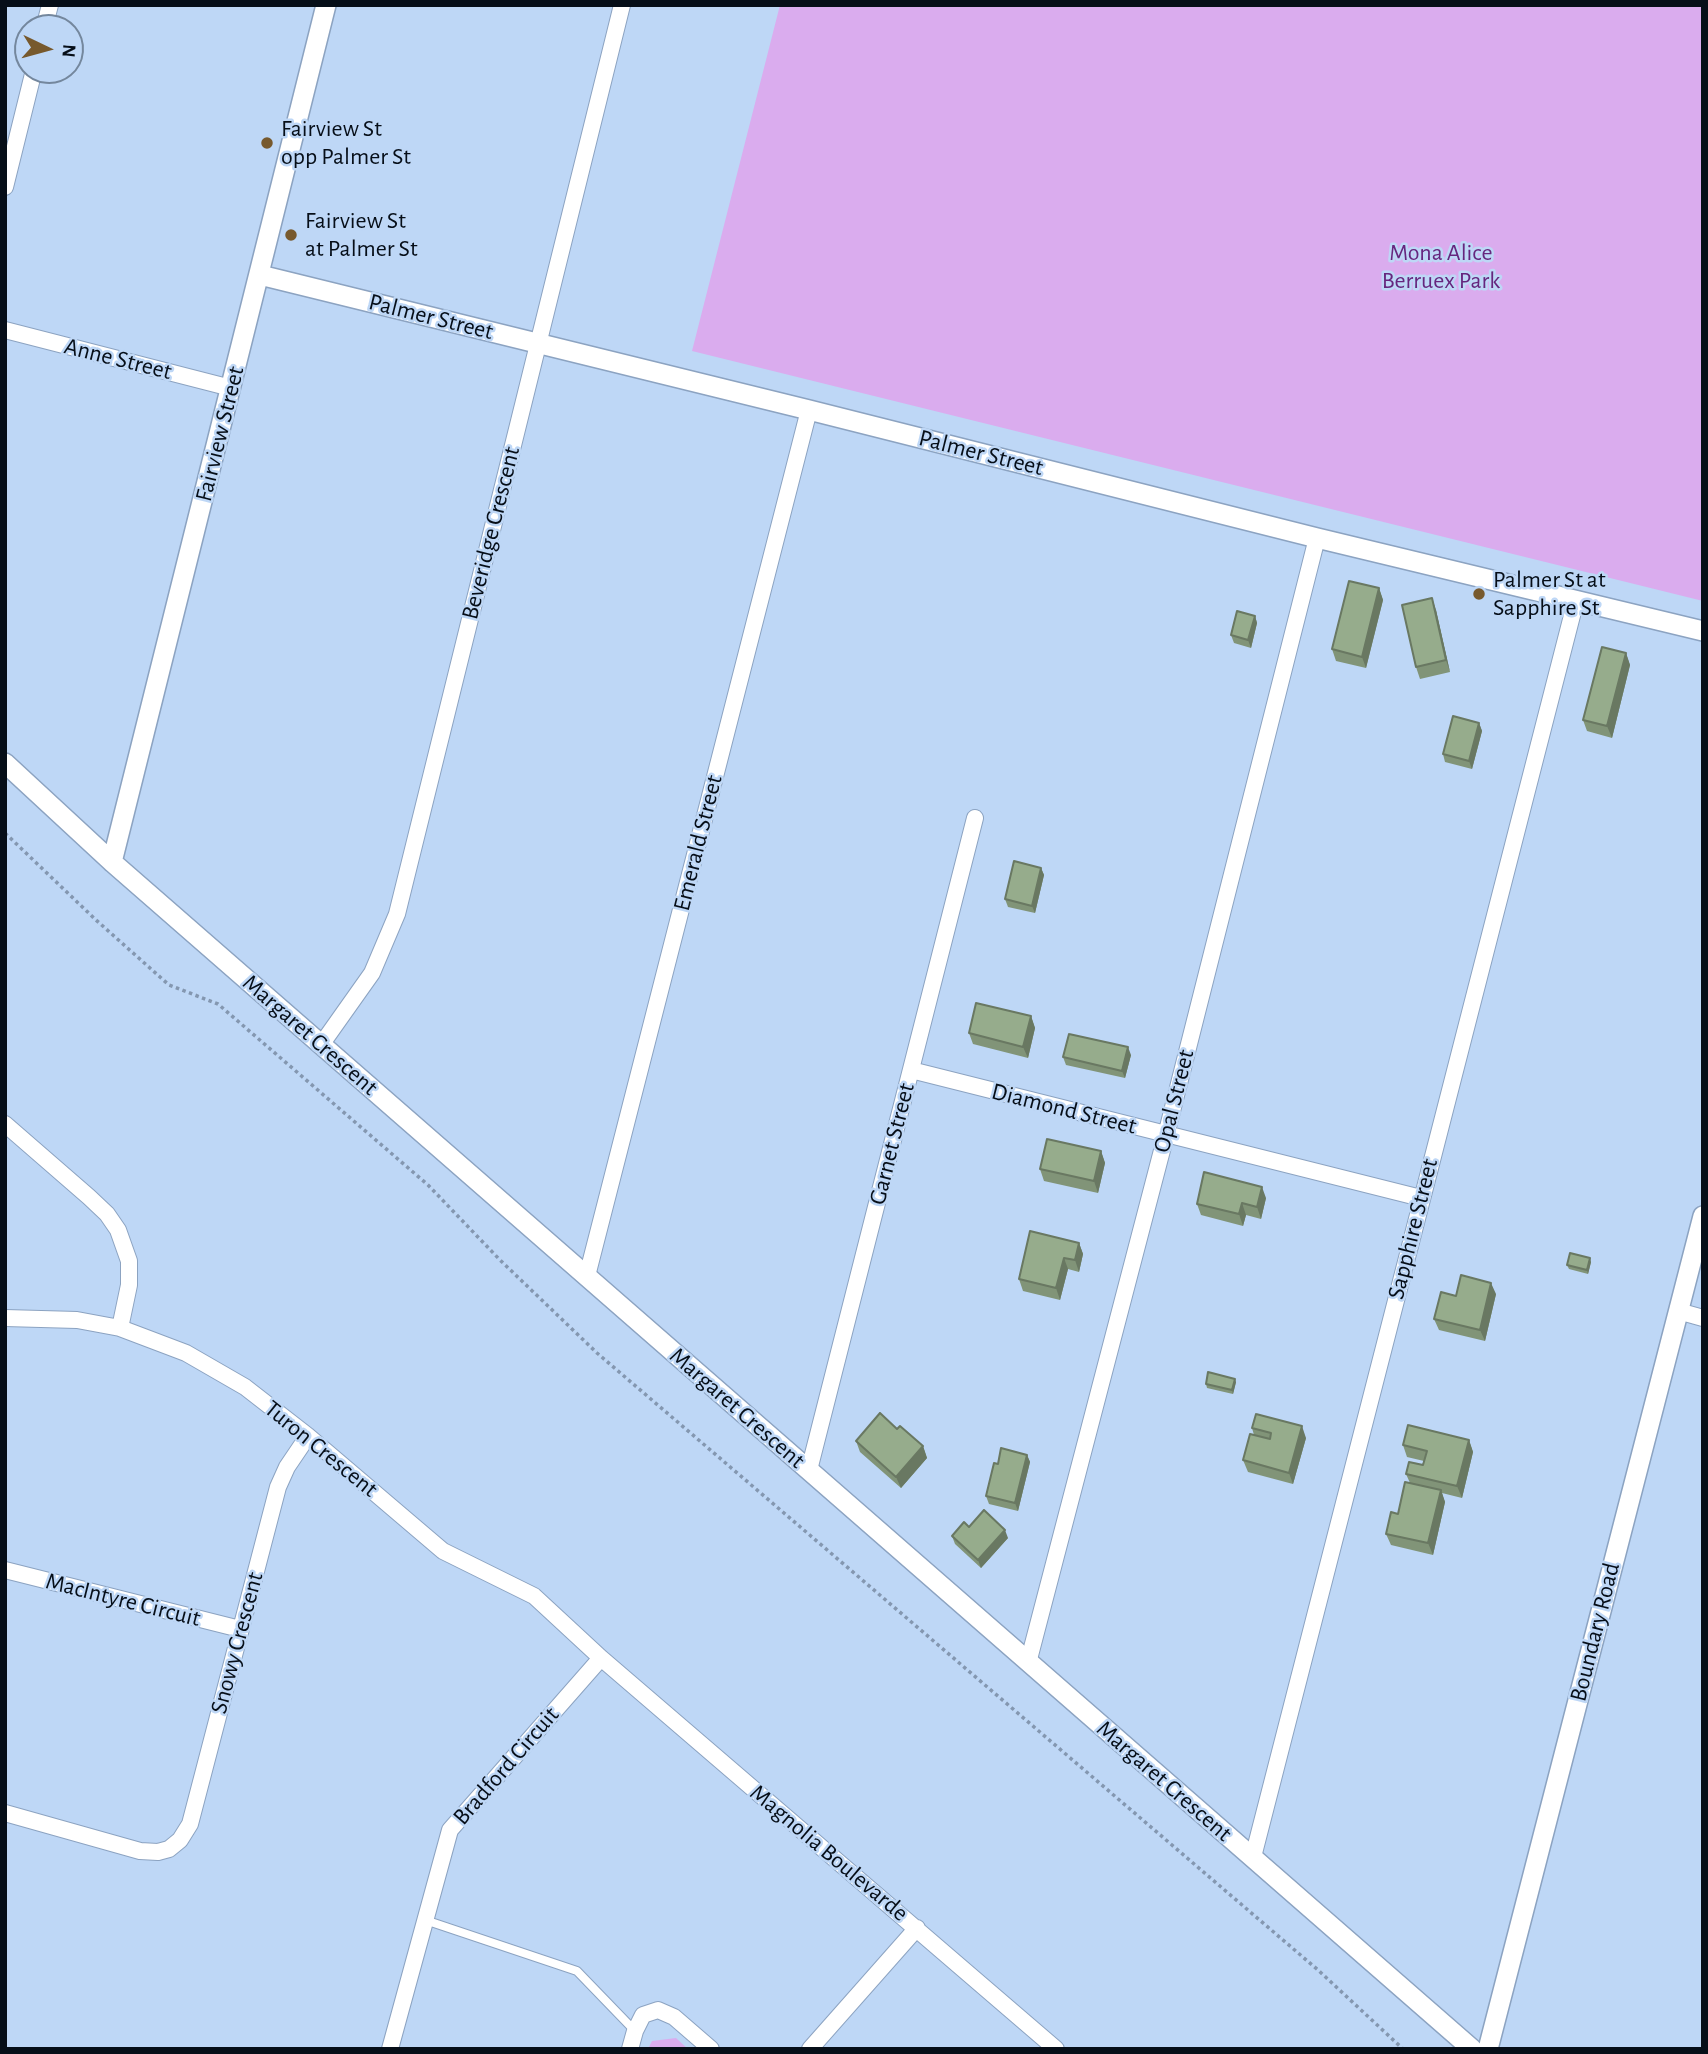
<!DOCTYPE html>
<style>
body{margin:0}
#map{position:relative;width:1708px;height:2054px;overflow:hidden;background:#bed7f6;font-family:"Alegreya Sans",sans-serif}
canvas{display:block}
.frame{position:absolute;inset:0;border:7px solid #060e18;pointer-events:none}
.north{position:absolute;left:14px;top:14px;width:70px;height:70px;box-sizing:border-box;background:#bed7f6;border:2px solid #74879d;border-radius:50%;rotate:95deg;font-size:19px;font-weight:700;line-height:28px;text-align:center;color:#060e18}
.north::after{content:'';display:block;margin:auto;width:24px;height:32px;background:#77592d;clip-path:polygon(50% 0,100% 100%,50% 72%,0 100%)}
</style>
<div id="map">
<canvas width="1708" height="2054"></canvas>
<div class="frame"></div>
<div class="north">N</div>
</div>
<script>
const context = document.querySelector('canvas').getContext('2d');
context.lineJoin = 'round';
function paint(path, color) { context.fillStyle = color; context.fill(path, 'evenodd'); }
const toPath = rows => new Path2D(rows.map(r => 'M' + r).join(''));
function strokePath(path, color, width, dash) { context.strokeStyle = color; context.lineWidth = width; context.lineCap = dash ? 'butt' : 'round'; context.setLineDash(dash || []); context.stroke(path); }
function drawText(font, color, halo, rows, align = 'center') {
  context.font = font + ' "Alegreya Sans",sans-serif'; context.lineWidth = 5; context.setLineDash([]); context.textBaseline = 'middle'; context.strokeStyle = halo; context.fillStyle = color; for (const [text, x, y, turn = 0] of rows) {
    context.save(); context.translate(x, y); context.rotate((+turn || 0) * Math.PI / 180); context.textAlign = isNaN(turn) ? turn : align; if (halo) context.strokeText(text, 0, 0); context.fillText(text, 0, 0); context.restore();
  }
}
paint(toPath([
 [780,5,1703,5,1703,601,692,351],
 [676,2038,688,2049,648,2049,652,2041]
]), '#daacee');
const service = toPath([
 [425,1920,577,1971,635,2031]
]);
const minor = toPath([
 [44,28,50,5],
 [5,187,34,70],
 [5,330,231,388],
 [321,1045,372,973,397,914,622,5],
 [911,1070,1421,1198],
 [5,1124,89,1197,107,1214,118,1230,129,1261,129,1285,120,1328],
 [587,1276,809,410],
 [1678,1311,1703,1318],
 [5,1318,77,1320,120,1328,186,1353,245,1387,308,1436,443,1551,534,1596,601,1658,1056,2049],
 [809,1470,975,818],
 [5,1570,240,1629],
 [1028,1663,1166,1135,1317,538],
 [5,1813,140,1851,158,1852,169,1849,180,1840,190,1824,278,1487,287,1467,308,1436],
 [1253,1857,1576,600],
 [390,2049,450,1830,601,1658],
 [630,2049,635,2031,643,2015,658,2010,674,2017,711,2049],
 [810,2049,917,1928]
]);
const tertiary = toPath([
 [260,275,809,410,1317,538,1703,631],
 [5,763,112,862,1472,2049],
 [112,862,326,5],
 [1488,2049,1703,1216]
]);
strokePath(service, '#8ca3c1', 10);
strokePath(minor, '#8ca3c1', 18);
strokePath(tertiary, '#8ca3c1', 22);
strokePath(toPath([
 [5,833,96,920,169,985,218,1004,428,1185,500,1260,597,1353,1318,1970,1403,2049]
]), '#8497b0', 3.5, [3.5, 3.5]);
strokePath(service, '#fff', 8);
strokePath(minor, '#fff', 16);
strokePath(tertiary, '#fff', 19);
paint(toPath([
 [1379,588,1383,600,1366,668,1336,661,1332,649],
 [1436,610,1450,672,1420,679,1416,667],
 [1255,616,1257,623,1251,648,1234,643,1231,635],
 [1626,653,1630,665,1612,738,1587,731,1583,720],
 [1479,723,1482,731,1472,769,1445,762,1443,754],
 [1041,868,1044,875,1035,913,1008,907,1005,899],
 [1031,1016,1035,1028,1028,1058,973,1044,969,1033],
 [1131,1055,1125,1078,1066,1065,1063,1057],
 [1101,1151,1105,1163,1098,1193,1044,1181,1040,1169],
 [1266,1198,1261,1219,1246,1215,1243,1226,1201,1215,1197,1204],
 [1079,1243,1083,1254,1079,1272,1068,1269,1060,1300,1023,1291,1019,1279],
 [1591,1262,1588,1274,1569,1269,1567,1265],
 [1496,1294,1485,1341,1439,1330,1434,1319,1456,1296],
 [1236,1382,1233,1394,1207,1388,1206,1384],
 [1252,1428,1306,1438,1293,1484,1248,1472,1243,1460,1254,1435],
 [897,1429,923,1446,927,1458,901,1488,860,1452,856,1441],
 [1469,1440,1473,1452,1462,1498,1442,1493,1445,1502,1433,1555,1391,1545,1386,1534,1398,1514,1410,1483,1406,1474,1423,1465,1424,1461,1407,1457,1403,1445],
 [1027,1455,1030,1462,1018,1511,989,1504,986,1496,998,1464],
 [969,1527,1008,1538,981,1568,955,1544,952,1536]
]), '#819478');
paint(toPath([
 [1379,588,1383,600,1366,668,1362,657],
 [1432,598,1436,610,1450,672,1446,660],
 [1255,616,1257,623,1251,648,1248,640],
 [1626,653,1630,665,1612,738,1607,726],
 [1479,723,1482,731,1472,769,1469,761],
 [1041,868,1044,875,1035,913,1032,906],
 [1031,1016,1035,1028,1028,1058,1023,1047],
 [1128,1047,1131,1055,1125,1078,1122,1071],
 [1101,1151,1105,1163,1098,1193,1094,1181],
 [1262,1187,1266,1198,1261,1219,1257,1207],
 [1242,1203,1246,1215,1243,1226,1239,1214],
 [1079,1243,1083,1254,1079,1272,1075,1260],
 [1064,1258,1068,1269,1060,1300,1056,1288],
 [1590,1258,1591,1262,1588,1274,1587,1270],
 [1491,1283,1496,1294,1485,1341,1480,1330],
 [1235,1379,1236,1382,1233,1394,1232,1390],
 [1302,1426,1306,1438,1293,1484,1289,1473],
 [1469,1440,1473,1452,1462,1498,1457,1486],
 [923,1446,927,1458,901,1488,896,1477],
 [1027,1455,1030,1462,1018,1511,1015,1503],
 [1441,1490,1445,1502,1433,1555,1428,1543],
 [1005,1530,1008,1538,981,1568,978,1560]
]), '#697862');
const building = toPath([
 [1349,581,1379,588,1362,657,1332,649,1349,581],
 [1432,598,1446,660,1416,667,1402,605,1432,598],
 [1237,611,1255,616,1248,640,1231,635,1237,611],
 [1602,647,1626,653,1607,726,1583,720,1602,647],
 [1453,716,1479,723,1469,761,1443,754,1453,716],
 [1014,861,1041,868,1032,906,1005,899,1014,861],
 [976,1003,1031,1016,1023,1047,969,1033,976,1003],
 [1069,1034,1128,1047,1122,1071,1063,1057,1069,1034],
 [1047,1139,1101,1151,1094,1181,1040,1169,1047,1139],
 [1204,1172,1262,1187,1257,1207,1242,1203,1239,1214,1197,1204,1204,1172],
 [1030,1231,1079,1243,1075,1260,1064,1258,1056,1288,1019,1279,1030,1231],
 [1570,1253,1590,1258,1587,1270,1567,1265,1570,1253],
 [1461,1275,1491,1283,1480,1330,1434,1319,1441,1292,1456,1296,1461,1275],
 [1208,1372,1235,1379,1232,1390,1206,1384,1208,1372],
 [880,1413,897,1429,900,1426,923,1446,896,1477,856,1441,880,1413],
 [1256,1414,1302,1426,1289,1473,1243,1460,1250,1434,1270,1439,1271,1433,1252,1428,1256,1414],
 [1408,1425,1469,1440,1457,1486,1406,1474,1409,1462,1423,1465,1427,1451,1403,1445,1408,1425],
 [1001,1448,1027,1455,1015,1503,986,1496,994,1463,998,1464,1001,1448],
 [1405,1482,1441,1490,1428,1543,1386,1534,1391,1512,1398,1514,1405,1482],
 [984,1510,1005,1530,978,1560,952,1536,964,1522,969,1527,984,1510]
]);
paint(building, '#96ac8c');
strokePath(building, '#697862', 2);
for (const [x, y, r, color] of [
 [267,143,7,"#77592d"],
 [291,235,7,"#77592d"],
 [1479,594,7,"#77592d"]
]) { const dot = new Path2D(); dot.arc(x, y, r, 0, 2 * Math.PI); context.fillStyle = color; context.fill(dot); strokePath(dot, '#bed7f6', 2.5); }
drawText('24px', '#060e18', '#bed7f6', [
 ["Fairview St",281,129],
 ["opp Palmer St",281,157],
 ["Fairview St",305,221],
 ["at Palmer St",305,249],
 ["Palmer St at",1493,580],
 ["Sapphire St",1493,608]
], 'left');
drawText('24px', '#66267e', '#bed7f6', [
 ["Mona Alice",1441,253],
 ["Berruex Park",1441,281]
]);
drawText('24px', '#060e18', '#bed7f6', [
 ["Palmer Street",431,317,14],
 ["Anne Street",118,359,14],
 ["Fairview Street",220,434,-76],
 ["Palmer Street",981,453,14],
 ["Beveridge Crescent",491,533,-76],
 ["Emerald Street",698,843,-76],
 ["Margaret Crescent",310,1035,41],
 ["Opal Street",1174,1101,-76],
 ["Diamond Street",1064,1109,14],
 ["Garnet Street",892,1144,-76],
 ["Sapphire Street",1413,1229,-76],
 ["Margaret Crescent",737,1408,41],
 ["Turon Crescent",321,1449,39],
 ["MacIntyre Circuit",123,1600,14],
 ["Boundary Road",1595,1632,-76],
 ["Snowy Crescent",237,1643,-75],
 ["Bradford Circuit",506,1766,-49],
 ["Margaret Crescent",1164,1781,41],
 ["Magnolia Boulevarde",829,1853,40]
]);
</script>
